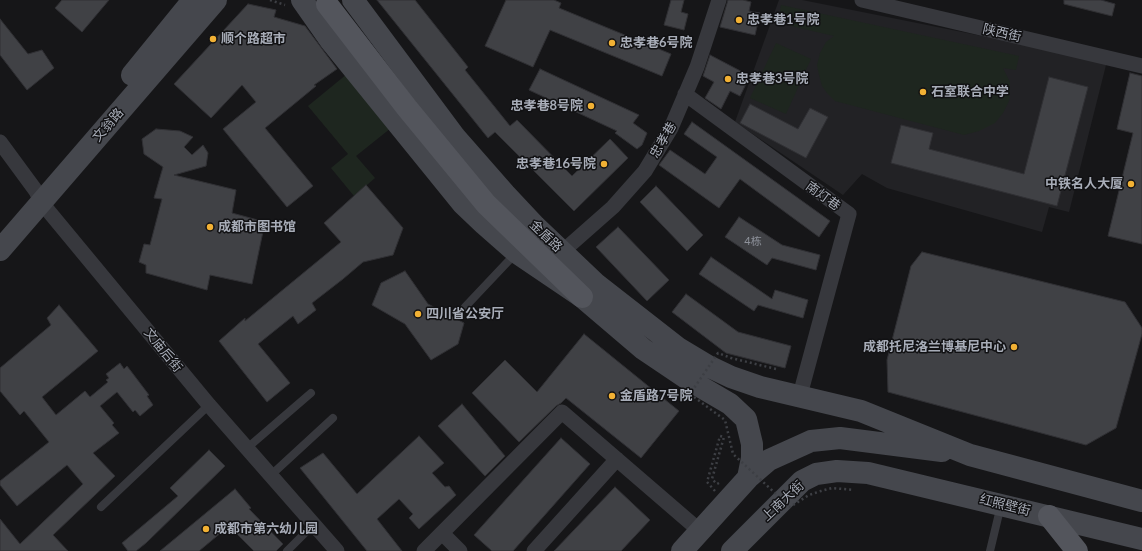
<!DOCTYPE html>
<meta charset="utf-8">
<style>
body{margin:0}
canvas{display:block;background:#161618}
</style>
<canvas width="1142" height="551"></canvas>
<script>
const context = document.querySelector('canvas').getContext('2d');
context.lineJoin = 'round';
function paint(path, color) { context.fillStyle = color; context.fill(path, 'evenodd'); }
const toPath = rows => new Path2D(rows.map(r => 'M' + r).join(''));
function strokePath(path, color, width, dash) { context.strokeStyle = color; context.lineWidth = width; context.lineCap = dash ? 'butt' : 'round'; context.setLineDash(dash || []); context.stroke(path); }
function drawText(font, color, halo, rows, align = 'center') {
  context.font = font + ' Lato,"Noto Sans SC",sans-serif'; context.lineWidth = 3; context.setLineDash([]); context.textBaseline = 'middle'; context.strokeStyle = halo; context.fillStyle = color; for (const [text, x, y, turn = 0] of rows) {
    context.save(); context.translate(x, y); context.rotate((+turn || 0) * Math.PI / 180); context.textAlign = isNaN(turn) ? turn : align; if (halo) context.strokeText(text, 0, 0); context.fillText(text, 0, 0); context.restore();
  }
}
paint(toPath([
 [779,0,802,0,1107,61,1069,212,1049,207,1042,232,887,188,862,174,843,195,735,122]
]), '#222225');
paint(toPath([
 [781,5,1019,56,1016,70,1003,68,1010,82,1010,91,1009,101,1003,113,995,123,979,131,964,135,835,101,827,93,822,86,819,75,817,65,820,53,826,42,834,36,778,23],
 [776,43,811,59,786,114,750,98],
 [347,74,391,128,356,156,375,178,354,196,331,168,348,154,308,106]
]), '#1e261f');
const building = toPath([
 [62,0,109,0,82,32,55,8,62,0],
 [377,0,415,0,468,67,465,70,510,126,517,120,572,176,610,139,628,158,574,211,495,132,488,138,377,0],
 [506,0,554,0,561,3,559,8,671,54,662,76,550,30,533,67,485,46,506,0],
 [671,0,684,0,681,12,688,14,684,30,664,25,671,0],
 [728,0,743,0,751,2,749,11,760,13,755,35,720,27,728,0],
 [1064,0,1101,0,1115,4,1112,16,1064,4,1064,0],
 [248,4,276,10,274,17,305,26,337,69,314,85,316,86,265,128,313,186,287,207,223,129,256,102,242,85,211,118,174,84,248,4],
 [0,19,28,54,42,50,54,68,27,90,0,55,0,19],
 [710,55,750,76,740,96,730,91,721,109,705,98,714,82,703,76,710,55],
 [540,69,639,115,633,123,647,133,642,145,637,149,615,133,617,131,529,90,540,69],
 [1130,73,1142,76,1142,244,1108,236,1133,133,1117,129,1130,73],
 [1049,77,1088,87,1057,206,891,163,901,125,933,133,929,149,1024,174,1049,77],
 [750,104,798,129,810,108,828,117,806,158,740,123,750,104],
 [692,122,830,221,819,237,740,179,719,208,659,165,670,150,705,174,717,157,684,134,692,122],
 [156,129,180,131,193,137,184,147,192,155,203,145,208,153,206,166,174,175,236,190,232,213,265,222,252,284,210,275,207,290,146,273,146,265,139,262,144,244,150,245,162,199,154,198,163,167,144,154,142,139,156,129],
 [366,185,403,228,393,255,363,262,343,279,312,303,316,310,298,324,293,316,258,344,290,383,267,402,219,341,245,318,245,321,341,242,324,223,366,185],
 [656,186,703,235,687,251,640,202,656,186],
 [739,217,782,245,820,255,816,270,772,258,767,265,725,237,739,217],
 [618,227,669,280,647,301,596,247,618,227],
 [922,252,1125,302,1142,328,1142,334,1116,428,1086,445,888,392,887,360,911,266,922,252],
 [711,257,772,299,775,290,808,300,803,318,758,305,754,311,699,274,711,257],
 [405,271,428,304,464,323,458,344,431,360,405,324,372,305,381,283,405,271],
 [686,294,738,332,791,346,785,368,726,353,672,312,686,294],
 [59,305,98,351,42,397,56,415,85,391,90,397,108,382,106,380,109,378,106,374,120,363,124,369,127,366,149,395,147,396,153,405,140,416,135,410,133,412,117,392,100,406,114,423,112,425,119,433,93,453,115,476,53,535,68,551,0,551,0,519,20,544,83,484,67,465,17,506,0,485,0,481,49,442,24,411,20,415,0,391,0,368,51,325,47,318,59,305],
 [584,334,679,411,641,458,566,398,561,403,556,406,519,442,472,393,505,360,537,392,584,334],
 [462,404,505,456,485,476,438,426,462,404],
 [419,436,444,463,432,473,445,487,449,486,456,495,419,529,409,518,413,514,399,499,377,519,402,551,367,551,300,468,323,453,357,494,419,436],
 [561,438,590,464,513,551,492,551,474,535,561,438],
 [209,450,225,466,146,543,136,551,128,551,122,543,178,496,170,488,209,450],
 [615,487,650,520,621,551,554,551,615,487],
 [235,489,251,508,249,509,283,544,276,551,254,551,229,526,199,551,160,551,235,489]
]);
paint(building, '#404145');
strokePath(building, '#303034', 1);
strokePath(toPath([
 [270,0,285,5],
 [715,491,707,482,720,436,724,437,712,479,717,484,719,483]
]), '#3d3f44', 2.5, [2, 3]);
strokePath(toPath([
 [465,307,516,253],
 [246,449,311,393],
 [270,476,333,418],
 [101,507,209,405],
 [287,551,313,525],
 [990,551,1001,505]
]), '#37383d', 8);
strokePath(toPath([
 [862,0,1142,66],
 [685,94,849,214,800,395],
 [0,142,36,191,41,202,209,405,337,551],
 [562,252,613,207,645,171,671,128,697,67,719,0],
 [442,533,460,551],
 [424,551,562,412,700,531],
 [534,551,617,459]
]), '#37383d', 15);
strokePath(toPath([
 [302,0,330,40,463,204,484,224,517,253,582,297,643,349,689,380,730,404,746,419,752,444,752,458,748,478],
 [353,0,455,137,505,194,535,226,596,284,678,348,708,366,731,377,760,387,861,411,970,455,1142,501],
 [132,75,193,0],
 [0,250,216,0],
 [682,551,748,478,769,460,811,441,840,438,942,451],
 [732,551,802,481,816,474,837,471,868,473,1142,539]
]), '#45474d', 22);
strokePath(toPath([
 [327,4,407,108,486,204,582,297],
 [1049,516,1077,551]
]), '#53555c', 22);
strokePath(toPath([
 [776,369,731,358,718,353,690,394,725,420,733,454,790,507,809,495,821,491,832,488,854,490]
]), '#3d3f44', 2.5, [2, 3]);
for (const [x, y, r, color] of [
 [739,20,4,"#f2b134"],
 [213,39,4,"#f2b134"],
 [612,43,4,"#f2b134"],
 [728,79,4,"#f2b134"],
 [923,92,4,"#f2b134"],
 [591,106,4,"#f2b134"],
 [604,164,4,"#f2b134"],
 [1131,184,4,"#f2b134"],
 [210,227,4,"#f2b134"],
 [418,314,4,"#f2b134"],
 [1014,347,4,"#f2b134"],
 [612,396,4,"#f2b134"],
 [206,529,4,"#f2b134"]
]) { const dot = new Path2D(); dot.arc(x, y, r, 0, 2 * Math.PI); context.fillStyle = color; context.fill(dot); strokePath(dot, '#111113', 1.5); }
drawText('11px', '#8e929b', null, [
 ["4栋",753,241]
]);
drawText('bold 13px', '#a8adb8', '#111113', [
 ["忠孝巷1号院",747,20],
 ["顺个路超市",221,39],
 ["忠孝巷6号院",620,43],
 ["忠孝巷3号院",736,79],
 ["石室联合中学",931,92],
 ["忠孝巷8号院",583,106,"right"],
 ["忠孝巷16号院",596,164,"right"],
 ["中铁名人大厦",1123,184,"right"],
 ["成都市图书馆",218,227],
 ["四川省公安厅",426,314],
 ["成都托尼洛兰博基尼中心",1006,347,"right"],
 ["金盾路7号院",620,396],
 ["成都市第六幼儿园",214,529]
], 'left');
drawText('13px', '#a8adb8', '#111113', [
 ["陕西街",1002,33,13],
 ["文翁路",108,125,-49],
 ["忠孝巷",663,140,-60],
 ["南灯巷",823,196,36],
 ["金盾路",546,236,44],
 ["文庙后街",163,350,51],
 ["上南大街",783,501,-43],
 ["红照壁街",1005,505,14]
]);
</script>
